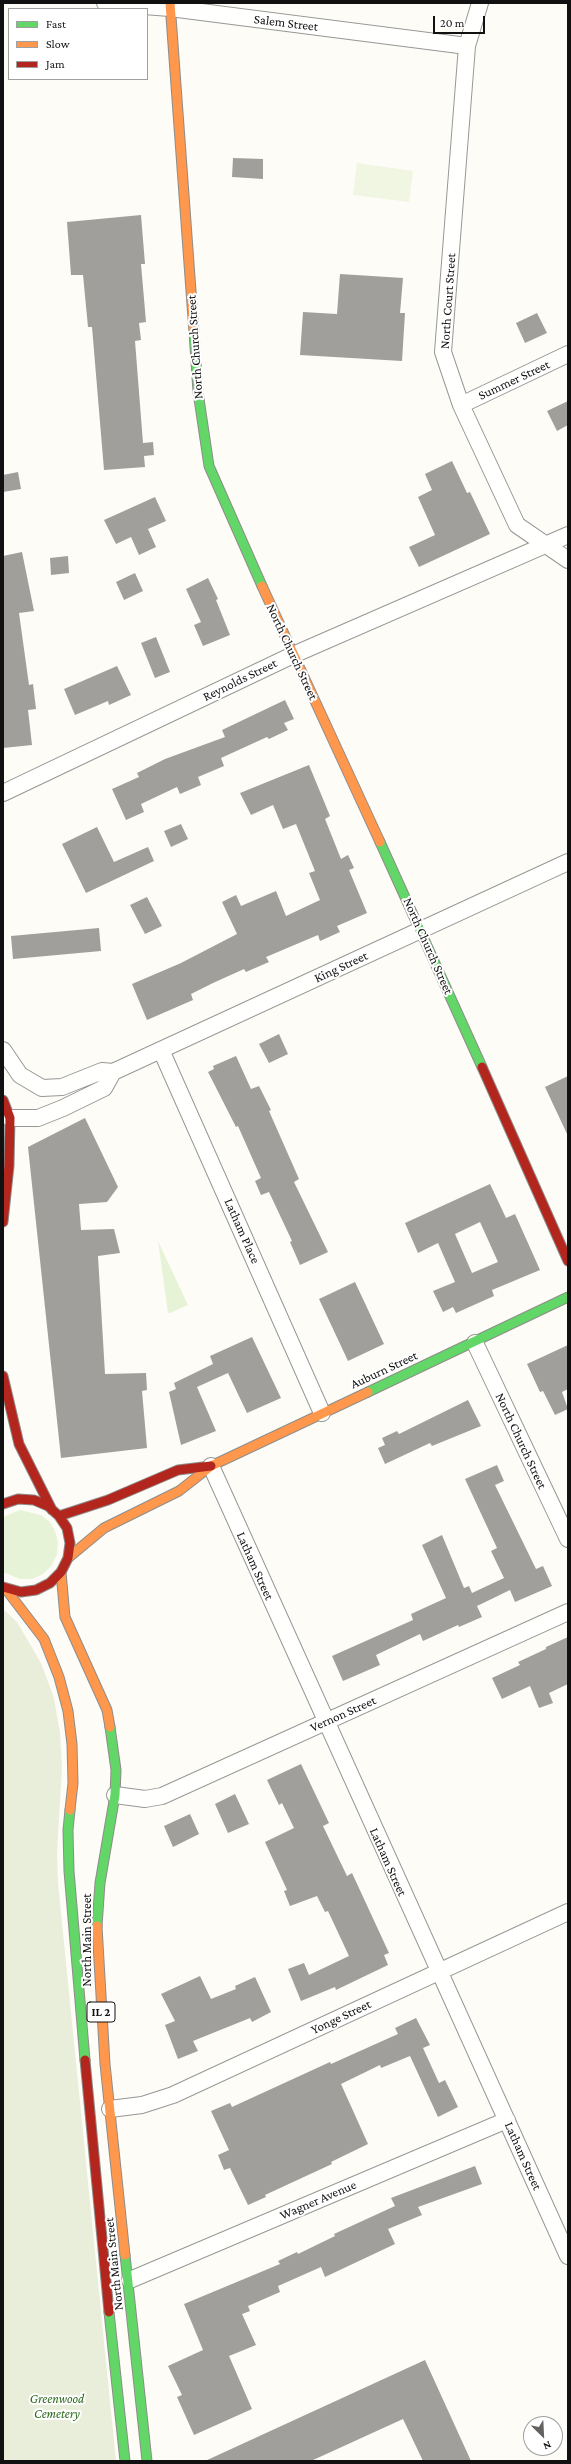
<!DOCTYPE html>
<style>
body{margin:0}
#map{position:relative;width:571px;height:2464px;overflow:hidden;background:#fdfcf7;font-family:"Crimson Pro",serif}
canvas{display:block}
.frame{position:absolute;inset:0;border:4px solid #111;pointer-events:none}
.legend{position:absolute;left:8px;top:8px;width:140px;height:72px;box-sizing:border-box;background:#fff;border:1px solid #a0a0a0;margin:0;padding:5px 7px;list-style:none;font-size:12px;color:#111}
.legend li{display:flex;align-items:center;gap:8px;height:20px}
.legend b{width:20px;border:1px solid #a0a0a0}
.north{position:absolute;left:523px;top:2416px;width:40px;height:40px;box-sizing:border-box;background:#fff;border:1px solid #a0a0a0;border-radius:50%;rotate:156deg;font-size:11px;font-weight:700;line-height:16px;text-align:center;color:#111}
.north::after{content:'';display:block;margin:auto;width:14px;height:18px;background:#646362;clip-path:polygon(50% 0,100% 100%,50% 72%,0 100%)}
.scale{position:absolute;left:433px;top:16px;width:52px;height:18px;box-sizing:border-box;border:2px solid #111;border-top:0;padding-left:5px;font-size:12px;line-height:14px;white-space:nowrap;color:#111;-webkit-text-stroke:3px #fff;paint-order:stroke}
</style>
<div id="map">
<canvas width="571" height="2464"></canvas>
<div class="frame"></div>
<ul class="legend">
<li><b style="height:5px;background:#63d668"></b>Fast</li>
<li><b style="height:5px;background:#ff974d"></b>Slow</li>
<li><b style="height:5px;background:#b3261e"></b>Jam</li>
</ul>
<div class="north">N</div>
<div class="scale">20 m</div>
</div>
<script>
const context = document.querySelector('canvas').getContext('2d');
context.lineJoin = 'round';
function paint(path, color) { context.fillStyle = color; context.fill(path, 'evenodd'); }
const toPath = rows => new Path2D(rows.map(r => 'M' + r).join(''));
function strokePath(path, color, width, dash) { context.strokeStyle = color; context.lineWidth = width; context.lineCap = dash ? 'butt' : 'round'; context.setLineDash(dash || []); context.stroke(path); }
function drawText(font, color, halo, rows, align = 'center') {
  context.font = font + ' "Crimson Pro",serif'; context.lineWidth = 4; context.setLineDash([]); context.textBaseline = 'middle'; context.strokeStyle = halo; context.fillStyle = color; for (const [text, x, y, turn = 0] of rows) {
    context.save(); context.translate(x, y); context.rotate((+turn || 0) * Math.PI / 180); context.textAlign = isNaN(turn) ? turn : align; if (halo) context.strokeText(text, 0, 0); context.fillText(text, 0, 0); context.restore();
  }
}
paint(toPath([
 [158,1241,188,1305,170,1313,168,1313],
 [20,1510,41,1515,50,1522,55,1531,58,1542,57,1554,52,1565,43,1574,32,1579,20,1579,3,1572,3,1517]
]), '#e7f3d7');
paint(toPath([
 [3,1609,17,1622,41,1663,54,1698,60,1733,62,1767,57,1853,58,1883,116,2461,3,2461]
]), '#e9eedb');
paint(toPath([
 [357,163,413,171,409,202,353,195]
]), '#f0f6e1');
paint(toPath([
 [233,158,263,159,263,179,232,177],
 [141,215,145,264,141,264,146,322,139,323,141,340,135,341,143,443,153,442,154,455,144,456,145,467,104,470,92,327,88,327,83,275,71,275,67,222],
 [340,274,403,278,400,313,405,313,402,361,300,355,303,312,337,314],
 [537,313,547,333,525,343,516,323],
 [568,401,568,425,557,431,547,411],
 [452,461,467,493,470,492,490,534,419,567,409,547,435,535,418,497,432,490,425,474],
 [18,472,21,489,3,492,3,475],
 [155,497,166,521,148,529,156,547,139,555,131,537,116,544,104,520],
 [22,552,34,611,19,613,29,685,33,684,36,709,28,710,32,745,3,748,3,556],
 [68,556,69,573,51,575,50,558],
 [135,573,143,591,124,600,116,582],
 [208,578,218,599,216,600,230,635,203,646,194,625,201,622,186,589],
 [156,637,170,672,155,678,141,643],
 [117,666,131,695,109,705,108,701,75,715,64,689],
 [285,700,294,719,284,723,288,730,269,739,267,737,221,758,224,766,198,777,201,785,180,794,177,787,141,804,144,812,126,820,112,789,139,777,137,773,165,759,225,737,222,730],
 [309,765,330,816,325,819,341,859,348,855,354,868,349,870,367,913,337,926,340,932,320,941,318,935,266,957,269,962,246,972,244,969,213,983,191,994,193,1000,147,1020,132,984,181,963,237,934,222,902,236,895,241,906,276,891,286,916,320,900,309,873,315,871,296,824,283,829,273,805,251,815,240,793],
 [181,824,188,839,171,847,164,831],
 [97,827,114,862,148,847,154,861,86,893,62,844],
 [147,897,162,926,145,934,130,905],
 [99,928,101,951,13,959,11,936],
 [279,1034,288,1054,269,1063,259,1044],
 [236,1056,251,1089,259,1086,271,1110,269,1111,299,1179,294,1182,328,1252,300,1265,290,1242,292,1241,269,1192,261,1195,255,1181,261,1178,238,1126,236,1127,208,1072,214,1069,213,1066],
 [568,1076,568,1136,545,1087],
 [85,1118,118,1187,107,1202,79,1204,81,1230,114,1229,120,1253,98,1256,105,1374,146,1373,147,1390,142,1391,147,1448,61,1458,28,1147],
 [490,1184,506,1218,515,1214,540,1270,492,1290,494,1296,456,1313,453,1307,443,1312,433,1291,455,1282,438,1243,418,1253,405,1223],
 [480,1222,498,1262,472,1273,455,1234],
 [355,1282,384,1344,348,1361,319,1299],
 [252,1337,281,1398,247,1413,228,1373,197,1387,216,1431,181,1445,169,1392,176,1389,174,1383,213,1364,210,1356],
 [568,1345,568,1389,562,1392,568,1409,555,1415,543,1391,540,1392,527,1364],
 [468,1400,481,1426,432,1446,430,1443,385,1464,378,1448,385,1445,382,1438,397,1431,399,1434],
 [497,1465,504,1481,495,1485,536,1569,543,1566,552,1586,515,1602,510,1590,477,1606,482,1617,459,1627,458,1625,423,1641,420,1634,376,1655,380,1665,343,1681,332,1656,413,1620,411,1614,446,1598,422,1545,442,1535,464,1588,469,1586,472,1593,504,1578,491,1551,497,1548,465,1479],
 [568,1637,568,1684,549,1693,553,1703,539,1708,530,1686,502,1699,492,1678,520,1665,518,1662,546,1649,546,1647],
 [301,1764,329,1823,323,1826,347,1876,352,1873,389,1953,384,1955,388,1965,336,1990,335,1987,301,2001,288,1969,304,1963,309,1975,349,1956,328,1911,325,1912,317,1896,290,1906,284,1891,287,1890,265,1842,294,1828,282,1803,279,1805,267,1780],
 [235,1794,249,1824,228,1833,215,1804],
 [190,1814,199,1834,173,1847,164,1826],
 [200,1976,211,1999,236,1989,235,1986,255,1977,271,2012,252,2022,250,2018,193,2041,198,2051,178,2059,165,2025,175,2021,161,1994],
 [416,2018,430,2045,423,2048,439,2083,445,2080,458,2107,438,2117,410,2056,381,2068,380,2065,341,2084,368,2144,331,2162,332,2164,265,2195,266,2197,248,2205,230,2168,224,2170,218,2155,229,2150,211,2111,230,2103,232,2107,330,2062,331,2064,398,2034,395,2028],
 [475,2166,482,2184,418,2207,422,2215,388,2229,395,2244,325,2277,321,2267,278,2286,280,2292,248,2306,250,2311,242,2314,256,2345,229,2356,252,2409,194,2435,177,2397,182,2395,168,2366,203,2350,184,2304,280,2264,278,2261,297,2252,298,2254,335,2236,334,2234,395,2206,391,2198],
 [425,2360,471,2461,423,2461,403,2419,311,2461,205,2461]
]), '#a19f9c');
const street = toPath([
 [105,3,170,8,467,46],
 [480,3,467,46,443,352,461,405,517,525,568,560],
 [461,405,568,354],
 [3,793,293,655,568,535],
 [3,1050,20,1075,42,1088,62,1087,102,1071,113,1072,568,862],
 [161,1050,322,1413],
 [10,1118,38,1118,63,1108,104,1088,113,1072],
 [475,1343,568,1539],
 [211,1466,568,2256],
 [115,1795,145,1799,162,1796,568,1612],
 [110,2109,142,2105,173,2095,568,1912],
 [130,2280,507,2120]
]);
const fast = toPath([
 [194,332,198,392,209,466,262,586],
 [380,842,482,1067],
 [368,1392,568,1297],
 [70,1810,68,1830,69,1871,85,2060],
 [97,1926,100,1883,115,1795,116,1770,110,1727],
 [125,2255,147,2461],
 [109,2312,125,2461]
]);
const slow = toPath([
 [170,3,194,332],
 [262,586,380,842],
 [68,1558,104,1528,179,1491,211,1466,368,1392],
 [61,1572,65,1617,107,1710,110,1727],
 [5,1588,44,1639,59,1677,68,1711,72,1744,73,1783,70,1810],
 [97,1926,105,2064,125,2255]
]);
const jam = toPath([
 [482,1067,568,1261],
 [3,1100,10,1118,9,1166,3,1222],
 [3,1376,19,1444,52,1510],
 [3,1504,18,1499,34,1500,48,1506,59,1516,67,1528,70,1543,68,1558,61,1572,50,1583,36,1590,21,1592,3,1587],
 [59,1516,108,1500,178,1470,211,1466],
 [85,2060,109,2312]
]);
strokePath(street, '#979795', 18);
strokePath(fast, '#8e8d8b', 11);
strokePath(slow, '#8e8d8b', 11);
strokePath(jam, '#8e8d8b', 11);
strokePath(street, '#fffffe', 16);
strokePath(fast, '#63d668', 9);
strokePath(slow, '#ff974d', 9);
strokePath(jam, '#b3261e', 9);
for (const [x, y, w] of [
 [101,2012,28]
]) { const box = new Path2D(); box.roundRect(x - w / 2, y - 10, w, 20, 3); context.fillStyle = '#fff'; context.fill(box); strokePath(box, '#111', 1); }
drawText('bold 12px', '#111', null, [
 ["IL 2",101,2012]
]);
drawText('13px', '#111', '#fff', [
 ["Salem Street",286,23,7],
 ["North Court Street",448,301,-86],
 ["North Church Street",195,347,-94],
 ["Summer Street",514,380,-25],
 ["North Church Street",292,652,65],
 ["Reynolds Street",240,680,-26],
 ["North Church Street",428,946,66],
 ["King Street",341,967,-25],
 ["Latham Place",242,1231,66],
 ["Auburn Street",384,1370,-25],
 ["North Church Street",521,1441,65],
 ["Latham Street",255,1566,66],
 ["Vernon Street",343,1714,-24],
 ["Latham Street",388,1862,66],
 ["North Main Street",87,1940,-90],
 ["Yonge Street",341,2017,-25],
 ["Latham Street",523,2156,66],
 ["Wagner Avenue",318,2200,-23],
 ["North Main Street",114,2264,-96]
]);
drawText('italic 13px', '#2f6b1f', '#fff', [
 ["Greenwood",57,2399],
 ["Cemetery",57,2414]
]);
</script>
